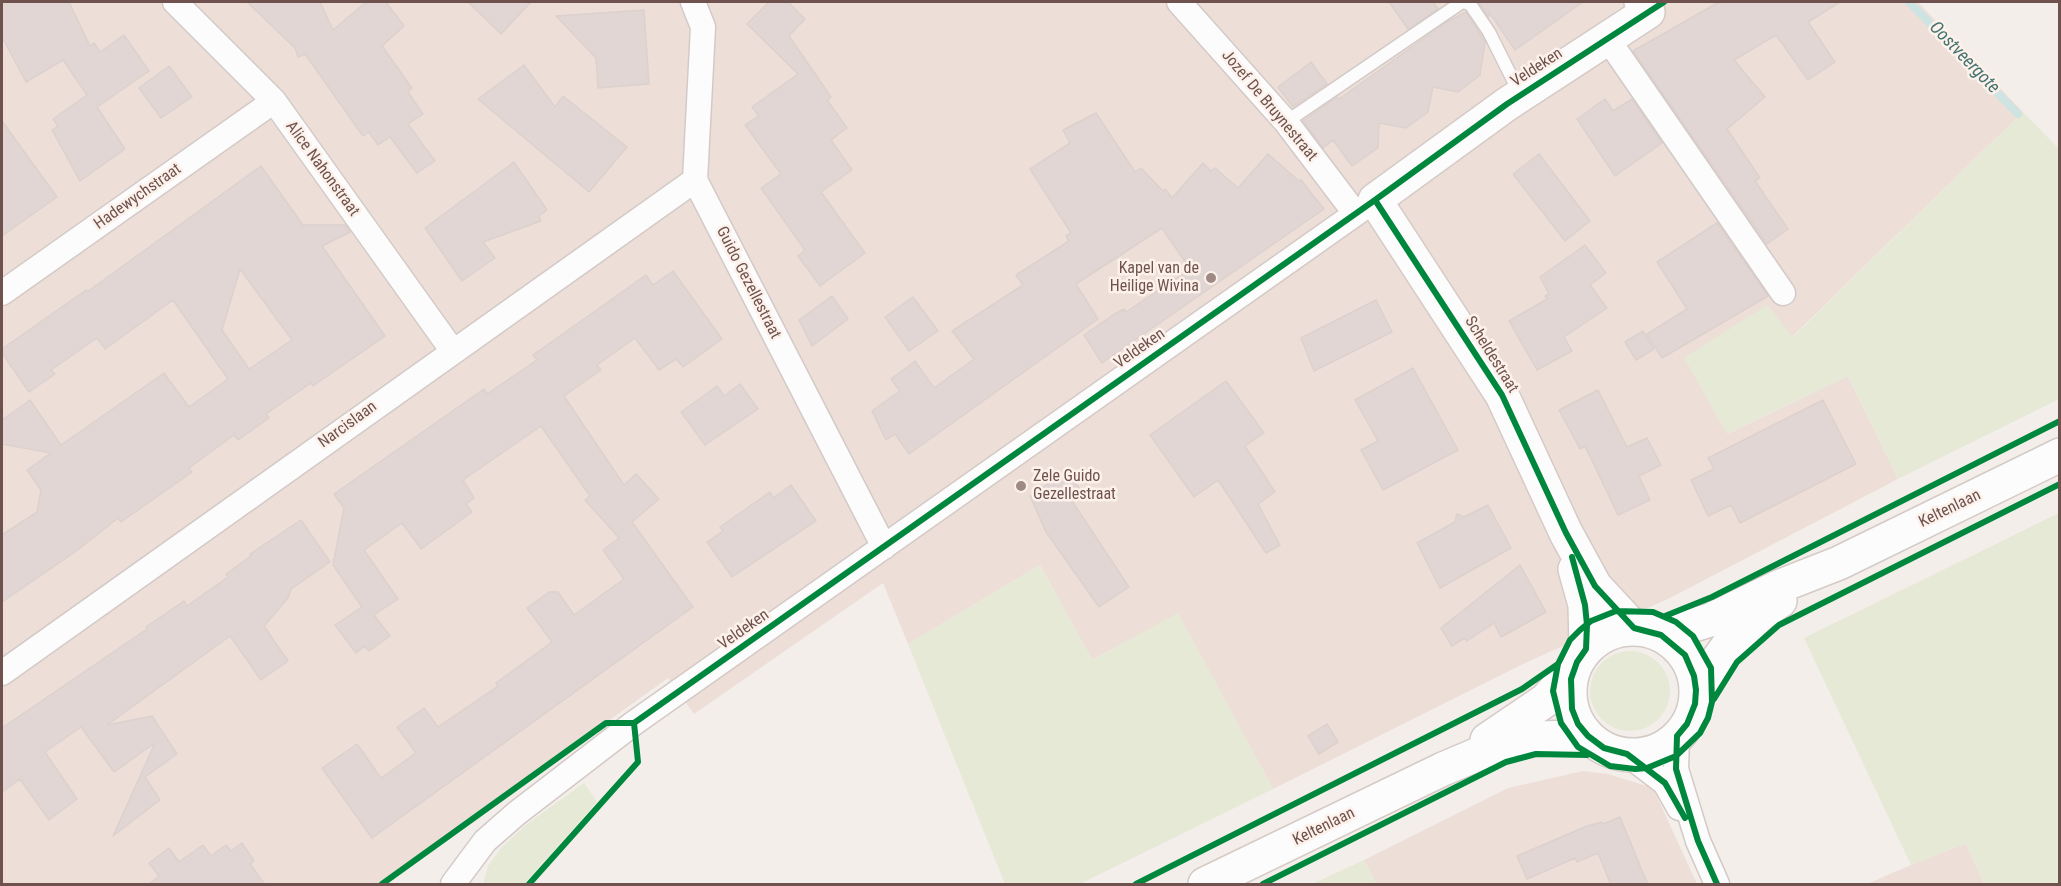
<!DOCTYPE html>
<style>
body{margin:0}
#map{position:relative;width:2061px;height:886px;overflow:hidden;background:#f4eeea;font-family:"Roboto Condensed",sans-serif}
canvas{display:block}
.frame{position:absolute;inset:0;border:3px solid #6f524e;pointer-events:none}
</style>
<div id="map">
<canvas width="2061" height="886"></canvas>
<div class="frame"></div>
</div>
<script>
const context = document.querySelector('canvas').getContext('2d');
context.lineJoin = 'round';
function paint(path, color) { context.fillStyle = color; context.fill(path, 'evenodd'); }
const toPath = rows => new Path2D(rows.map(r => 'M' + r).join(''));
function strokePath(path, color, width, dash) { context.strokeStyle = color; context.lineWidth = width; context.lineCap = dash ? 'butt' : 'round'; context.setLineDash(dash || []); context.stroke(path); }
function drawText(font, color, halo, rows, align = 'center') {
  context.font = font + ' "Roboto Condensed",sans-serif'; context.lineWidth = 5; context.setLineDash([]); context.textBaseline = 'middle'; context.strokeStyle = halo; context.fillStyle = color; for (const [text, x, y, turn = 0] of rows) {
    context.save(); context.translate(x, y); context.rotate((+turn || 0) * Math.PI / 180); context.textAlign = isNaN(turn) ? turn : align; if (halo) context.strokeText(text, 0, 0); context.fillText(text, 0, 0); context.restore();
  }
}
paint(toPath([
 [2,2,1918,2,2023,112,1792,337,1727,434,1848,376,1898,479,1672,597,1523,664,1273,789,1178,614,1092,660,1040,565,908,644,883,583,694,714,668,678,382,884,2,884],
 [1583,771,1608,774,1653,788,1697,884,1376,884,1364,860,1508,788],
 [1966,843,1984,884,1867,884,1911,865]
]), '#eddfd8');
paint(toPath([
 [2023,112,2059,149,2059,399,1898,479,1848,376,1727,434,1684,358,1767,305,1793,337],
 [2059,513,2059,884,1984,884,1966,843,1911,865,1804,638],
 [1040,565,1092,660,1178,613,1273,789,1080,884,1005,884,908,644],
 '1590 691a40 40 0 1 1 80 0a40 40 0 1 1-80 0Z',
 [584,783,597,802,524,884,483,884,488,866,501,848,527,824],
 [1364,860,1376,884,1312,884]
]), '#e5e9d6');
strokePath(toPath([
 [1909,2,2018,114]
]), '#cde4e2', 8);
const building = toPath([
 [2,2,69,2,90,46,94,43,100,52,124,35,149,71,97,107,125,149,80,181,52,130,58,126,53,119,87,95,63,60,26,82,2,37,2,2],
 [247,2,320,2,333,30,366,2,386,2,404,26,382,46,412,88,408,92,423,114,408,124,435,161,417,173,390,137,378,145,369,132,363,136,305,54,298,57,295,48,247,2],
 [468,2,531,2,501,34,468,2],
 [769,2,788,2,805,19,789,36,831,97,827,100,847,128,831,140,852,170,821,192,865,253,820,286,798,256,805,250,761,188,781,174,745,125,759,116,752,107,798,74,747,24,769,2],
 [1389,2,1433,2,1438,9,1408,29,1389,2],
 [1481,2,1583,2,1515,50,1489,12,1489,17,1479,3,1481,2],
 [1719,2,1840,2,1808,22,1835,62,1808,80,1776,35,1734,60,1765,97,1727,129,1760,178,1755,181,1788,229,1767,244,1633,51,1719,2],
 [644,10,649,84,598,88,596,58,556,16,644,10],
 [1466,12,1485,42,1480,75,1458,92,1433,87,1428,112,1406,128,1379,123,1378,148,1352,166,1333,140,1323,148,1303,121,1337,97,1339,99,1447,22,1466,12],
 [1311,62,1327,84,1293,107,1278,87,1311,62],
 [524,65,555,107,563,96,627,147,589,192,478,99,524,65],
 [169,66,192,97,161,118,139,88,169,66],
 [1605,99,1613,111,1632,99,1662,143,1615,176,1577,119,1605,99],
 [1096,113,1135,172,1141,168,1163,191,1165,189,1172,198,1203,163,1211,171,1215,168,1238,188,1268,154,1299,181,1301,180,1324,209,1102,363,1084,335,1113,315,1124,309,1126,312,1190,269,1162,228,1076,284,1098,319,909,454,895,434,886,440,872,411,900,391,891,379,915,361,934,388,974,359,952,331,1023,285,1016,275,1069,241,1066,236,1071,233,1030,169,1070,143,1063,130,1096,113],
 [2,121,57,197,2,236,2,121],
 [1539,154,1590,221,1565,241,1513,174,1539,154],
 [514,162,547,210,539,216,541,221,483,242,495,258,462,281,425,228,514,162],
 [261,166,303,225,345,225,350,232,322,246,385,336,313,386,311,383,266,414,269,418,238,440,234,435,189,468,192,472,121,522,118,518,75,552,2,602,2,535,37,512,41,490,27,470,51,453,2,444,2,420,30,400,61,445,164,373,189,407,228,379,173,300,105,349,97,338,51,370,55,374,29,392,2,353,2,349,86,290,87,292,261,166],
 [240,269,292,340,249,369,222,330,240,269],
 [1717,223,1768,296,1662,358,1647,334,1687,309,1657,262,1717,223],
 [1585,245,1606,273,1590,285,1607,308,1564,337,1572,351,1537,370,1509,321,1547,299,1545,296,1549,294,1540,277,1585,245],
 [673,271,722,339,683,367,676,359,659,370,635,338,597,365,601,370,564,396,624,485,636,474,659,499,632,522,693,607,372,838,322,768,357,744,381,778,416,753,397,727,424,708,438,727,498,686,496,683,552,642,527,608,549,592,558,592,574,615,624,579,603,550,619,538,585,500,590,496,541,426,463,480,474,498,466,504,472,512,421,549,402,523,364,550,398,599,374,615,390,636,369,651,365,646,356,653,335,625,362,607,333,565,344,508,334,494,484,389,487,394,537,360,533,355,646,275,653,285,673,271],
 [832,296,848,319,812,346,799,320,832,296],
 [913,297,938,331,909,351,885,317,913,297],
 [1376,300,1392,332,1314,371,1301,338,1376,300],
 [1643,331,1654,349,1636,360,1625,342,1643,331],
 [1413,368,1458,450,1383,490,1361,450,1378,441,1355,400,1413,368],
 [1226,381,1264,433,1245,446,1275,492,1258,504,1280,545,1266,553,1218,480,1194,497,1150,435,1226,381],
 [740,384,758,409,705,445,681,412,717,386,724,396,740,384],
 [1598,390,1627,447,1647,438,1661,465,1639,476,1650,500,1618,515,1585,446,1580,449,1559,410,1598,390],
 [1823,400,1856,464,1740,523,1731,505,1708,516,1691,480,1714,469,1708,458,1823,400],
 [1067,471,1083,494,1072,501,1129,587,1099,607,1046,532,1030,496,1067,471],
 [791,485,816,521,732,577,707,542,723,531,720,527,770,492,773,498,791,485],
 [1488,505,1511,548,1440,588,1417,543,1455,522,1457,514,1464,517,1488,505],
 [301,520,330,562,291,589,288,598,264,626,288,661,261,680,230,636,107,725,152,716,177,754,145,777,160,800,113,836,155,743,114,772,81,727,45,752,77,799,49,820,20,779,2,792,2,728,147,629,146,627,184,601,187,606,228,577,226,574,252,555,250,554,301,520],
 [1520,565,1546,612,1501,637,1494,623,1467,641,1465,638,1452,646,1441,628,1520,565],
 [1327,724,1338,742,1319,754,1308,736,1327,724],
 [1620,817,1648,885,1611,885,1598,853,1577,862,1575,858,1527,879,1517,856,1587,826,1602,822,1603,824,1620,817],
 [242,843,254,861,250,864,265,885,148,885,159,876,149,863,169,848,179,862,203,845,211,856,226,845,231,851,242,843]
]);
paint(building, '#e1d6d3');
strokePath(building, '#dcd1cd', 1.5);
const lane = toPath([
 [1286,122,1462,2,1470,4,1489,32,1520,94]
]);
const street = toPath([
 [175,2,274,101,452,350],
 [693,2,703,27,695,180,884,547],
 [1179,2,1286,122,1355,213],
 [1607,38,1783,293],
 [2,293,274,101],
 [2,673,695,180],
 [1677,736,1676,769,1698,841,1717,884],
 [1627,754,1665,783,1679,808],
 [453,884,485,841,517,813,634,723,1375,200]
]);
const secondary = toPath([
 [1575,569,1585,605,1586,649],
 [1634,628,1595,586,1566,533,1502,395,1375,200,1507,104,1648,12,1641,2],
 '1570 692a63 63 0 1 1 126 0a63 63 0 1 1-126 0Z',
 [1661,635,1710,620,1778,587,1839,563,2060,455],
 [1696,690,1729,644,1762,613,1780,601],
 [1487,740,1546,700,1575,667],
 [1205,884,1443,769,1514,739,1569,737,1585,733]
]);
strokePath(lane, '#d3cac7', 15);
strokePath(street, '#d3cac7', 27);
strokePath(secondary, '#d4cac6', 36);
strokePath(lane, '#fdfcfc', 12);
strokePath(street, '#fdfcfc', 24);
strokePath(secondary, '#fdfcfc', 33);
strokePath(toPath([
 [1375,200,1502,395,1566,533,1595,586,1634,628,1661,635,1685,655,1694,676,1696,690,1695,704,1687,724,1677,736,1676,769,1698,841,1717,884],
 [1572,557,1585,605,1587,625,1586,649,1577,662,1571,679,1572,709,1578,724,1588,736,1604,748,1627,754,1665,783,1685,818],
 [1665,616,1712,597,2060,421],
 [1714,699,1737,662,1779,625,2060,484],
 [634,723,1375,200,1507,104,1664,2],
 [382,884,606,723,634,723],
 [529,884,638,762,634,723],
 [1136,884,1522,689,1558,664,1570,640,1580,630,1591,621,1616,611,1653,612,1676,622,1693,636,1711,668,1712,702,1708,718,1700,733,1676,756,1647,768,1635,769,1610,766,1578,747,1561,723,1553,691,1558,664],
 [1263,884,1506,762,1536,754,1587,755]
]), '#00873e', 6);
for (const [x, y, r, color] of [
 [1211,278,6,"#9e8985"],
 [1021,486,6,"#9e8985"]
]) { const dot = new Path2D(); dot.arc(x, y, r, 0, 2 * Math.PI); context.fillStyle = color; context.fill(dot); strokePath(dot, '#fdf2eb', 2); }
drawText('16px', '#6f524e', '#fdf2eb', [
 ["Veldeken",1537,68,-33],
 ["Jozef De Bruynestraat",1269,106,50],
 ["Alice Nahonstraat",322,169,54],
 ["Hadewychstraat",138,197,-35],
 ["Guido Gezellestraat",748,283,63],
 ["Veldeken",1140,349,-35],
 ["Scheldestraat",1491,355,58],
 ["Narcislaan",348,425,-36],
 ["Keltenlaan",1950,509,-26],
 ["Veldeken",744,630,-35],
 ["Keltenlaan",1324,827,-26]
]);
drawText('16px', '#6f524e', '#fdf2eb', [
 ["Kapel van de",1199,269],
 ["Heilige Wivina",1199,287],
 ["Zele Guido",1033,477,"left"],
 ["Gezellestraat",1033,495,"left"]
], 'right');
drawText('italic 18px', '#437370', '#fdf2eb', [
 ["Oostveergote",1964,58,46]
]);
</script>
